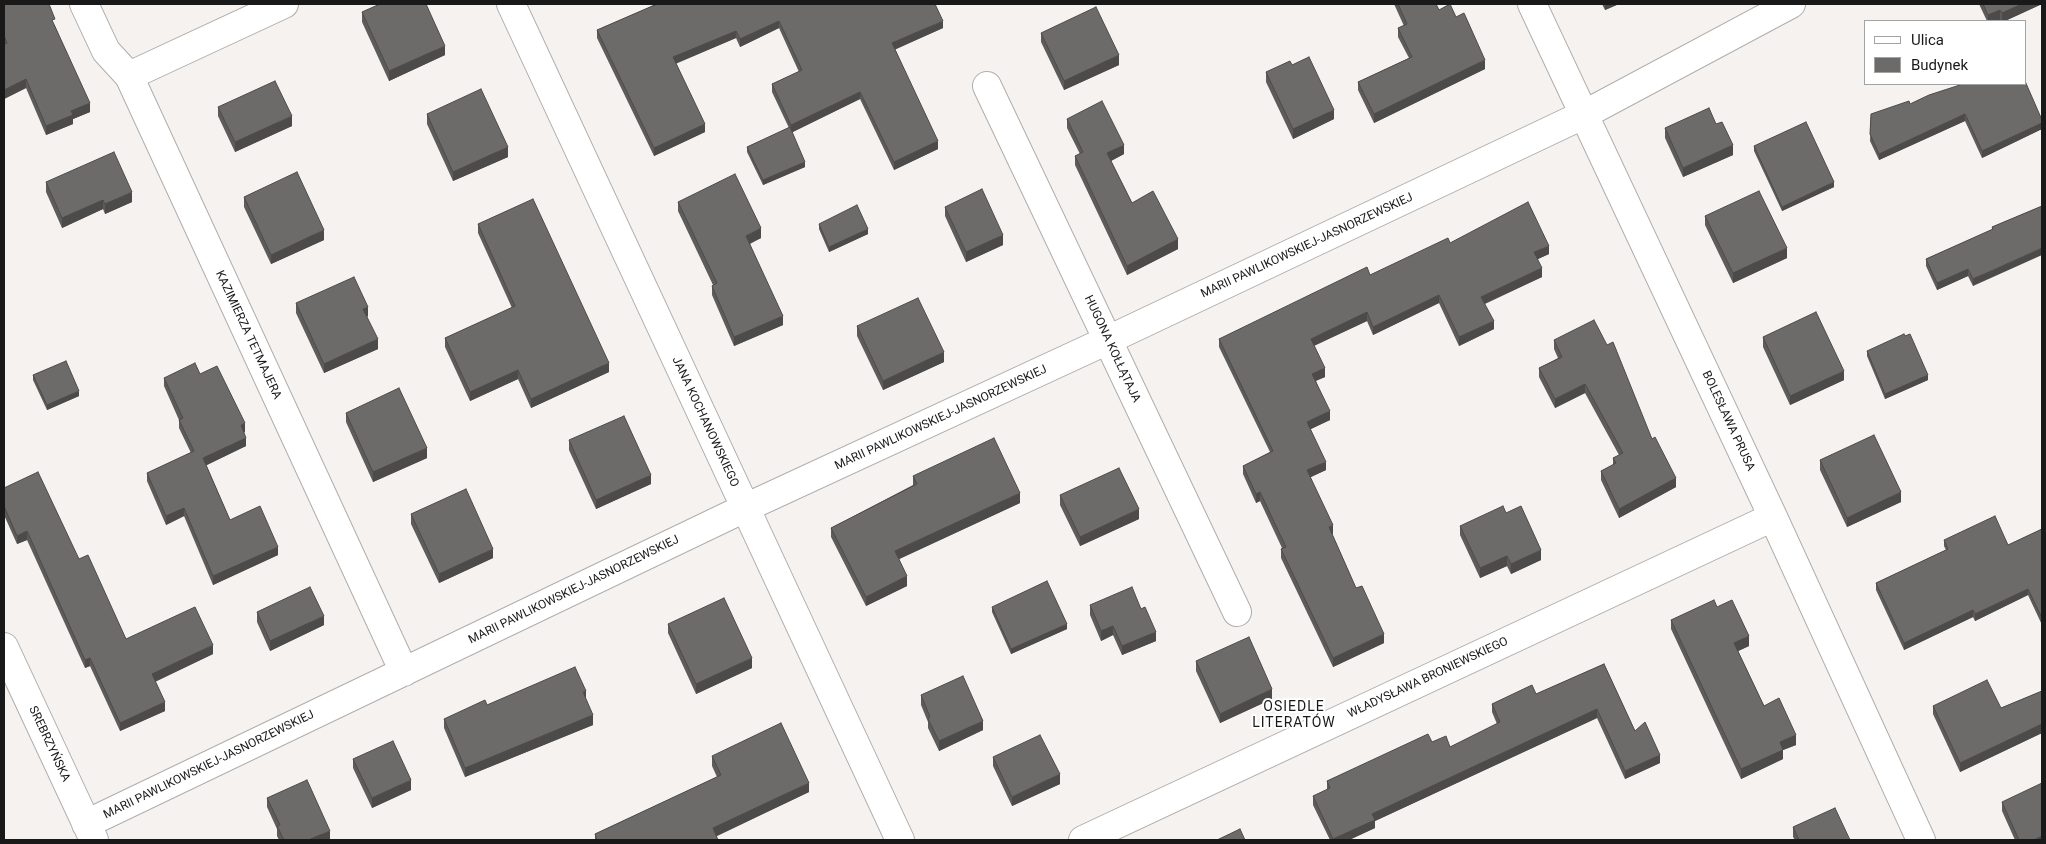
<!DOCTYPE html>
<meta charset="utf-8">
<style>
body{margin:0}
#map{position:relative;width:2046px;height:844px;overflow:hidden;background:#f5f2f0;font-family:Roboto,sans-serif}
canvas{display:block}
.frame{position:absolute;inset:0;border:5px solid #1a1919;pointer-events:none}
.legend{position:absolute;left:1864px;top:20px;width:162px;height:65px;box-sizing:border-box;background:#fff;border:1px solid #a3a3a3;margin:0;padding:6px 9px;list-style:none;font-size:15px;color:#1a1919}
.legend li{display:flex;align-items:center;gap:10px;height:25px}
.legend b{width:25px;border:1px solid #a3a3a3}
</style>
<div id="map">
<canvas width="2046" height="844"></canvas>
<div class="frame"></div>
<ul class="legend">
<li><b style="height:6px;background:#fff"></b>Ulica</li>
<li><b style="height:14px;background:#6d6b69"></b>Budynek</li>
</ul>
</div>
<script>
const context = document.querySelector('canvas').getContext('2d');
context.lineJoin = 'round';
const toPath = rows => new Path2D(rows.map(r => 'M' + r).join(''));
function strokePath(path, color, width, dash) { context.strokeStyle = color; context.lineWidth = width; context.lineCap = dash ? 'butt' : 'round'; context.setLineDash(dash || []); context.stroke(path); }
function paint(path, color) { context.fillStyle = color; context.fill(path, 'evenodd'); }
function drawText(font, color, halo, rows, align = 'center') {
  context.font = font + ' Roboto,sans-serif'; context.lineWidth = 4; context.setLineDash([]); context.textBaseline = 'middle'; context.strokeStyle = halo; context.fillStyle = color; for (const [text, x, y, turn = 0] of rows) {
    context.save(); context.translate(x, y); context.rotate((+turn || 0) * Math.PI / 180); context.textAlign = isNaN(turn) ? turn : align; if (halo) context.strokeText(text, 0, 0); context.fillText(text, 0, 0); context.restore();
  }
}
const minor = toPath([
 [84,4,106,51,129,76,404,672],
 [511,4,900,840],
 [1532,4,1773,517,1921,840],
 [129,76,284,4],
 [987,86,1237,612],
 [4,647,94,840],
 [86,824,745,508,1108,340,1585,114,1791,4],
 [1083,840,1773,517]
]);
strokePath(minor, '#b0aeac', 30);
strokePath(minor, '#fff', 28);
paint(toPath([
 [4,4,55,26,90,112,73,119,73,124,46,135,26,88,4,99],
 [657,4,943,28,895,49,938,149,894,170,860,99,792,132,805,167,763,185,747,152,747,147,789,128,772,92,772,84,799,72,779,28,740,47,736,38,676,63,705,132,654,156,597,38,597,30],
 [1394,4,1436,4,1439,10,1456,17,1485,69,1374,123,1358,90,1358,82,1409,58,1398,37,1398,28,1404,26],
 [1602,4,1619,4,1605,10],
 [1979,4,2042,4,2005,21,2001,21,2000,20,1996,21,1987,21],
 [362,12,445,55,389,81,362,22],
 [1041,33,1119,65,1064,90,1041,42],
 [1292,65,1334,119,1293,139,1266,82,1266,72],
 [1910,104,2042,120,2042,129,1982,158,1965,121,1879,160,1870,141,1871,114],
 [218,107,292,126,235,152,218,116],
 [427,114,508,157,453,181,427,124],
 [1067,119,1124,154,1111,161,1132,203,1178,249,1127,275,1075,165,1075,156,1080,154,1067,128],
 [1716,124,1733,155,1683,177,1665,138,1665,128],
 [1754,146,1834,187,1782,211,1754,151],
 [46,182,132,202,105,214,103,209,62,228,46,192],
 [244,197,324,240,271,264,244,207],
 [678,202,761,238,750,244,783,325,734,346,712,295,712,286,713,285,678,211],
 [2042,206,1973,286,1968,276,1937,290,1926,266,1926,259,1992,230,1992,227],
 [945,207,1003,245,966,262,945,216],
 [1705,216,1787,258,1733,283,1705,225],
 [478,224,609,372,531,408,518,379,470,401,445,347,445,338,512,308,478,233],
 [819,224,868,234,829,252,819,229],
 [1450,243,1549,254,1537,259,1542,277,1485,304,1494,329,1459,346,1439,303,1373,335,1367,321,1314,346,1325,377,1316,381,1330,420,1310,429,1326,470,1310,477,1333,534,1332,534,1356,588,1384,643,1333,667,1281,558,1281,549,1282,548,1260,501,1256,503,1243,474,1243,466,1270,452,1219,347,1219,339,1370,275],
 [296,303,368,316,367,317,378,349,324,373,296,313],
 [857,326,944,362,883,390,857,336],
 [1763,337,1844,380,1790,405,1763,347],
 [1554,340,1652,439,1676,487,1619,518,1601,480,1601,471,1613,465,1613,458,1619,455,1585,393,1555,408,1539,377,1539,368,1558,358,1554,349],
 [1867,351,1928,380,1885,399,1867,356],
 [200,374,245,432,244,432,246,446,206,465,230,520,278,555,213,585,184,516,166,525,147,481,147,473,191,453,179,428,179,420,164,386,164,378],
 [33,375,79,396,47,410,33,380],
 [346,413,427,458,373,482,346,422],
 [569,440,651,484,596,509,569,450],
 [1820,460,1901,502,1847,527,1820,470],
 [913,476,1020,503,899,559,907,586,866,606,831,537,831,528,913,485],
 [4,488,79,559,126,639,213,654,155,682,165,711,120,731,90,666,85,668,27,540,17,544,4,515],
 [1060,495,1139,519,1080,546,1060,505],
 [411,514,493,558,439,583,411,524],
 [1460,526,1541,560,1511,574,1507,566,1480,578,1460,535],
 [2042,529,2042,625,2028,595,1975,621,1973,617,1904,650,1876,590,1876,583,1946,550,1944,546,1944,540,2008,545],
 [1090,605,1141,609,1156,641,1122,655,1113,635,1101,641,1090,615],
 [992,607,1067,629,1011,654,992,612],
 [1717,607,1749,646,1738,651,1764,706,1796,745,1783,750,1783,759,1741,779,1671,629,1671,620],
 [257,612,324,625,270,651,257,622],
 [668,624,752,668,696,694,668,633],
 [1196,661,1272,699,1220,723,1196,671],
 [1604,664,1635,731,1660,763,1625,779,1597,718,1375,821,1375,828,1349,840,1330,840,1313,805,1313,796,1327,790,1327,781,1432,742,1450,747,1497,724,1492,712,1492,704,1536,694],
 [2042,691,2042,733,1960,772,1933,714,1933,706,2001,708],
 [921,695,983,730,939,751,928,728,928,722,921,705],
 [586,700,593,725,465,777,444,728,444,719,487,705],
 [712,756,809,792,716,836,718,840,595,840,595,834,717,777,712,766],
 [993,757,1060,784,1012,806,993,766],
 [353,759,411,790,372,808,353,768],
 [267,798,329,840,279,840,277,836,277,829,267,807],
 [2002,802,2042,840,2015,840,2002,811],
 [1793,827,1850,840,1795,840,1793,837]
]), '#5e5c5a');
paint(toPath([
 [1605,4,1619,4,1605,10],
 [2022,4,2042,4,2005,21,2002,21,2002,13],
 [2000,10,2000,20,1996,21,1988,21,1988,15],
 [779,21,779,28,740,47,740,39],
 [943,21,943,28,892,51,892,43],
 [736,31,736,38,673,65,673,57],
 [445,46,445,55,389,81,389,71],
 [1119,55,1119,65,1064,90,1064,81],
 [1485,60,1485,69,1374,123,1374,114],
 [26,79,26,88,4,99,4,90],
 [860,92,860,99,791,133,791,125],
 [90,103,90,112,73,119,73,124,46,135,46,126,71,111],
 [1334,110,1334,119,1293,139,1293,129],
 [1965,114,1965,121,1879,160,1879,154],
 [292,116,292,126,235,152,235,142],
 [2042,123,2042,129,1982,158,1982,151],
 [705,124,705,132,654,156,654,148],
 [938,141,938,149,894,170,894,162],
 [1124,145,1124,154,1107,163,1107,153],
 [1733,145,1733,155,1683,177,1683,168],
 [508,147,508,157,453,181,453,172],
 [805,162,805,167,763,185,763,180],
 [1834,182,1834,187,1782,211,1782,207],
 [132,192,132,202,105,214,105,204],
 [103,200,103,209,62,228,62,218],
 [761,228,761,238,746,245,746,236],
 [868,229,868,234,829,252,829,247],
 [324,230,324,240,271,264,271,255],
 [1003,235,1003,245,966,262,966,252],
 [1178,239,1178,249,1127,275,1127,266],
 [1549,246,1549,254,1534,261,1534,252],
 [1787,248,1787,258,1733,283,1733,273],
 [2042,248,2042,255,1973,286,1973,279],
 [1542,268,1542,277,1481,305,1481,297],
 [1968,269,1968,276,1937,290,1937,283],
 [1439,295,1439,303,1373,335,1373,327],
 [368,307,368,316,363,318,363,309],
 [1367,312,1367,321,1311,347,1311,339],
 [783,316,783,325,734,346,734,337],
 [1494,321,1494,329,1459,346,1459,337],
 [378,339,378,349,324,373,324,364],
 [944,352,944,362,883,390,883,381],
 [609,363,609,372,531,408,531,399],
 [1325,368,1325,377,1312,382,1312,374],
 [518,370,518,379,470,401,470,392],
 [1844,371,1844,380,1790,405,1790,396],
 [1928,375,1928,380,1885,399,1885,394],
 [1585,384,1585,393,1555,408,1555,399],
 [79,391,79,396,47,410,47,405],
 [1330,411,1330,420,1307,431,1307,422],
 [245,423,245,432,241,434,241,425],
 [246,438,246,446,203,467,203,458],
 [427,448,427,458,373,482,373,472],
 [1326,462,1326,470,1307,479,1307,470],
 [651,475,651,484,596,509,596,500],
 [1676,478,1676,487,1619,518,1619,509],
 [1260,492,1260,501,1256,503,1256,494],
 [1901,492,1901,502,1847,527,1847,518],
 [1020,493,1020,503,895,561,895,551],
 [184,508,184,516,166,525,166,516],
 [1139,509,1139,519,1080,546,1080,537],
 [1333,525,1333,534,1329,535,1329,527],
 [27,531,27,540,17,544,17,536],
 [278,547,278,555,213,585,213,576],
 [493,549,493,558,439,583,439,574],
 [1541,550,1541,560,1511,574,1511,564],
 [1507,556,1507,566,1480,578,1480,568],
 [907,576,907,586,866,606,866,597],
 [2028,589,2028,595,1975,621,1975,614],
 [1973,610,1973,617,1904,650,1904,643],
 [324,616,324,625,270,651,270,641],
 [1067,624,1067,629,1011,654,1011,649],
 [1113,626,1113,635,1101,641,1101,631],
 [1156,632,1156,641,1122,655,1122,646],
 [1384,634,1384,643,1333,667,1333,658],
 [1749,636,1749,646,1734,653,1734,643],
 [213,645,213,654,152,683,152,674],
 [90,658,90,666,85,668,85,660],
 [752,658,752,668,696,694,696,684],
 [1272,689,1272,699,1220,723,1220,714],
 [586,691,586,700,583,692],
 [165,702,165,711,120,731,120,723],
 [1597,709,1597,718,1375,821,1375,828,1349,840,1333,840,1333,839,1372,814],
 [593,715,593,725,465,777,465,768],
 [983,721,983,730,939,751,939,741],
 [2042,724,2042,733,1960,772,1960,763],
 [1796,735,1796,745,1783,750,1783,759,1741,779,1741,769,1780,742],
 [1660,755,1660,763,1625,779,1625,771],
 [1060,774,1060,784,1012,806,1012,797],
 [411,780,411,790,372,808,372,798],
 [809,783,809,792,713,838,713,828],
 [330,831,330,840,308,840],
 [2042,836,2042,840,2034,840]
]), '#4c4b4a');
const building = toPath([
 [4,4,49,4,55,19,52,20,90,103,71,111,73,115,46,126,26,79,4,90,4,44,7,43,4,36,4,4],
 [380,4,426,4,445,46,389,71,362,12,380,4],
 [657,4,935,4,943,21,892,43,938,141,894,162,860,92,791,125,772,84,802,70,779,21,740,39,736,31,673,57,705,124,654,148,597,30,657,4],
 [1398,4,1436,4,1439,10,1450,4,1456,17,1464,13,1485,60,1374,114,1358,82,1412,57,1398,28,1407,24,1398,4],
 [1983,4,2022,4,2002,13,2000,10,1988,15,1983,4],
 [1096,7,1119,55,1064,81,1041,33,1096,7],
 [1309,57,1334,110,1293,129,1266,72,1290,61,1292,65,1309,57],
 [275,81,292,116,235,142,218,107,275,81],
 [2025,81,2042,120,2042,123,1982,151,1965,114,1879,154,1870,134,1871,114,1909,101,1910,104,1929,95,1963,84,2025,84,2025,81],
 [481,89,508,147,453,172,427,114,481,89],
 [1102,101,1124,145,1107,153,1132,203,1153,191,1178,239,1127,266,1075,156,1083,152,1067,119,1102,101],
 [1709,108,1716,124,1722,122,1733,145,1683,168,1665,128,1709,108],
 [1806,122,1834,182,1782,207,1754,146,1806,122],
 [790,127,805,162,763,180,747,147,790,127],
 [114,152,132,192,105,204,103,200,62,218,46,182,114,152],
 [297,172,324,230,271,255,244,197,297,172],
 [735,174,761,228,746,236,783,316,734,337,712,286,717,283,678,202,735,174],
 [982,189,1003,235,966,252,945,207,982,189],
 [1759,191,1787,248,1733,273,1705,216,1759,191],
 [533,199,609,363,531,399,518,370,470,392,445,338,515,306,478,224,533,199],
 [1528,202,1549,246,1534,252,1542,268,1481,297,1494,321,1459,337,1439,295,1373,327,1367,312,1311,339,1325,368,1312,374,1330,411,1307,422,1326,462,1307,470,1333,525,1329,527,1356,588,1362,586,1384,634,1333,658,1281,549,1286,547,1260,492,1256,494,1243,466,1273,451,1219,339,1367,267,1370,275,1448,238,1450,243,1528,202],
 [857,205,868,229,829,247,819,224,857,205],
 [2042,206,2042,248,1973,279,1968,269,1937,283,1926,259,1993,229,1992,227,2042,206],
 [354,277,368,307,363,309,378,339,324,364,296,303,354,277],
 [918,298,944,352,883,381,857,326,918,298],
 [1816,312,1844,371,1790,396,1763,337,1816,312],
 [1594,320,1607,345,1613,342,1652,439,1655,437,1676,478,1619,509,1601,471,1616,463,1613,458,1623,453,1585,384,1555,399,1539,368,1562,357,1554,340,1594,320],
 [1904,334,1905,336,1910,334,1928,375,1885,394,1867,351,1904,334],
 [66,361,79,391,47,405,33,375,66,361],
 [195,363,200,374,217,366,245,423,241,425,246,438,203,458,230,520,260,506,278,547,213,576,184,508,166,516,147,473,194,451,179,420,183,418,164,378,195,363],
 [399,388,427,448,373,472,346,413,399,388],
 [624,416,651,475,596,500,569,440,624,416],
 [1874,435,1901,492,1847,518,1820,460,1874,435],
 [994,438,1020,493,895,551,907,576,866,597,831,528,917,484,913,476,994,438],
 [1119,468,1139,509,1080,537,1060,495,1119,468],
 [38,472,79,559,88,555,126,639,195,607,213,645,152,674,165,702,120,723,90,658,85,660,27,531,17,536,4,506,4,488,38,472],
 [466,489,493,549,439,574,411,514,466,489],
 [1503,506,1506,513,1521,506,1541,550,1511,564,1507,556,1480,568,1460,526,1503,506],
 [1995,516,2008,545,2042,529,2042,618,2028,589,1975,614,1973,610,1904,643,1876,583,1948,549,1944,540,1995,516],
 [1047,581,1067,624,1011,649,992,607,1047,581],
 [310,587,324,616,270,641,257,612,310,587],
 [1132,587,1141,609,1145,607,1156,632,1122,646,1113,626,1101,631,1090,605,1132,587],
 [724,598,752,658,696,684,668,624,724,598],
 [1714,600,1717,607,1732,600,1749,636,1734,643,1764,706,1779,698,1796,735,1780,742,1783,750,1741,769,1671,620,1714,600],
 [1249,637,1272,689,1220,714,1196,661,1249,637],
 [1604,664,1635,731,1645,722,1660,755,1625,771,1597,709,1372,814,1375,820,1333,839,1313,796,1330,788,1327,781,1428,734,1432,742,1446,736,1450,747,1500,722,1492,704,1532,685,1536,694,1604,664],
 [575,667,586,691,583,692,593,715,465,768,444,719,485,700,487,705,575,667],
 [963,676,983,721,939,741,928,719,930,717,921,695,963,676],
 [1987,680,2001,708,2042,691,2042,724,1960,763,1933,706,1987,680],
 [781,723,809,783,713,828,718,840,597,840,595,834,721,775,712,756,781,723],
 [1040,735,1060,774,1012,797,993,757,1040,735],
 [393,741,411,780,372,798,353,759,393,741],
 [307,780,330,831,308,840,284,840,277,826,280,825,267,798,307,780],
 [2042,783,2042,836,2034,840,2019,840,2002,802,2042,783],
 [1835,808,1850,840,1799,840,1793,827,1835,808],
 [1240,829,1245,840,1217,840,1240,829]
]);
paint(building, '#6d6b69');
strokePath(building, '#4c4b4a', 1);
drawText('12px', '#1a1919', '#fff', [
 ["MARII PAWLIKOWSKIEJ-JASNORZEWSKIEJ",1307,246,-25],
 ["KAZIMIERZA TETMAJERA",248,335,65],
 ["HUGONA KOŁŁĄTAJA",1112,349,65],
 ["MARII PAWLIKOWSKIEJ-JASNORZEWSKIEJ",941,418,-25],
 ["BOLESŁAWA PRUSA",1728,421,65],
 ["JANA KOCHANOWSKIEGO",705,422,65],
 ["MARII PAWLIKOWSKIEJ-JASNORZEWSKIEJ",574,590,-26],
 ["WŁADYSŁAWA BRONIEWSKIEGO",1428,678,-25],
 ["SREBRZYŃSKA",49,744,65],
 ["MARII PAWLIKOWSKIEJ-JASNORZEWSKIEJ",209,765,-26]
]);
context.letterSpacing = '1px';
drawText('14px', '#1a1919', '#fff', [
 ["OSIEDLE",1294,707],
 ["LITERATÓW",1294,723]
]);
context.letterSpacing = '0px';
</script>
